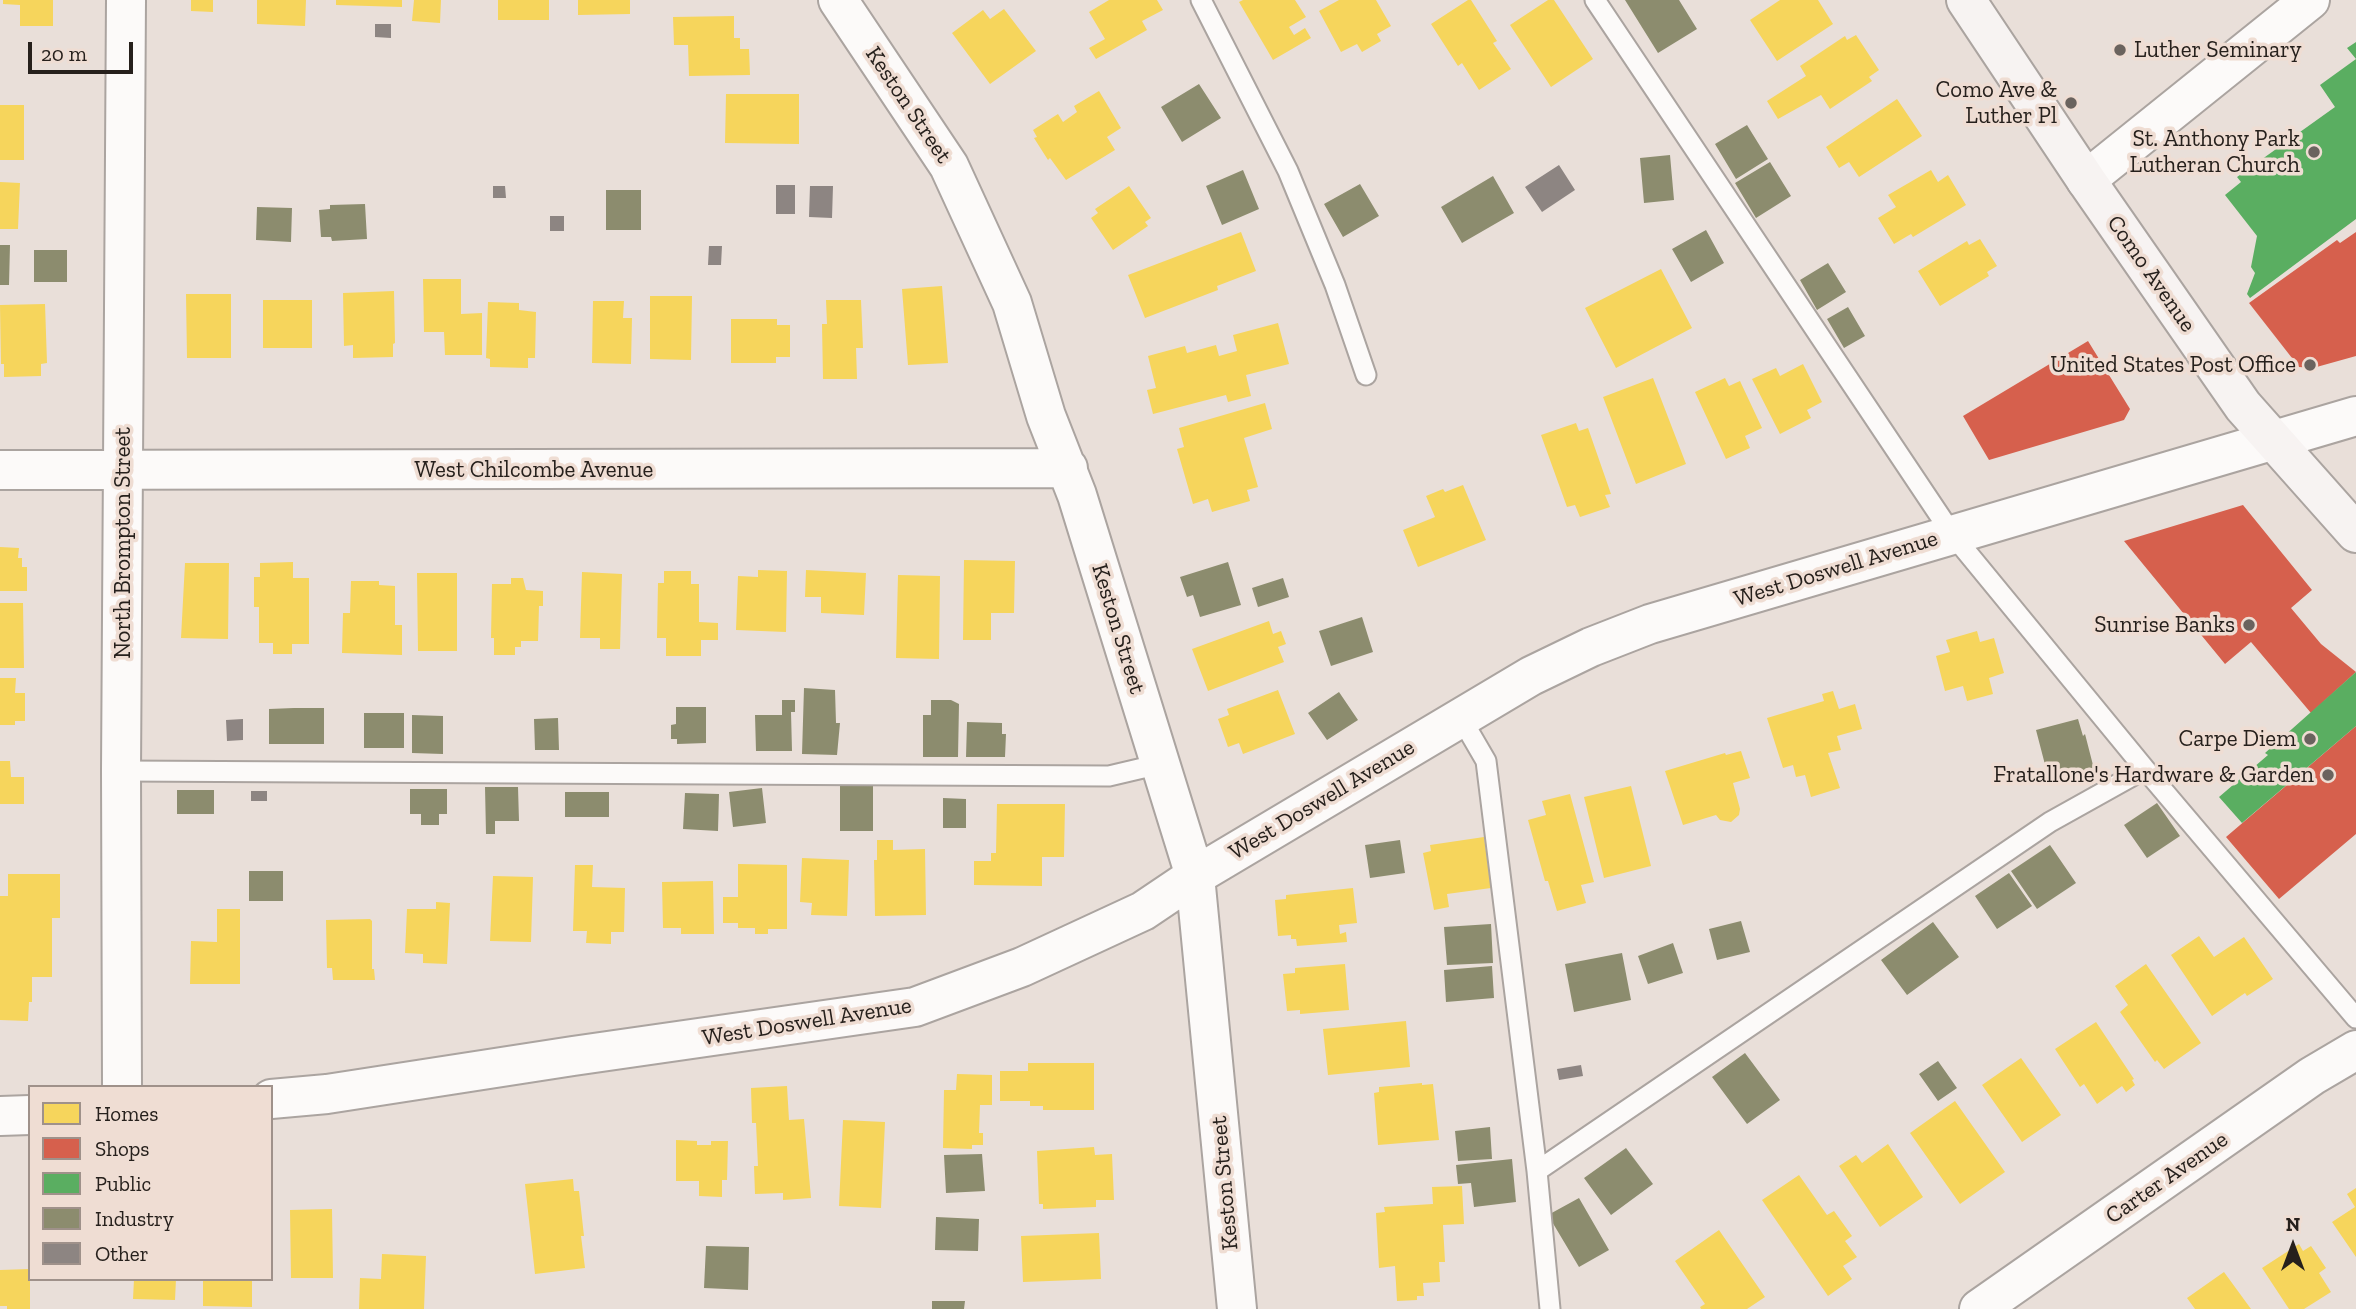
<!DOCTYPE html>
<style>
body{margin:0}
#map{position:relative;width:2356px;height:1309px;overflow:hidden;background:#e9dfd9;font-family:"Zilla Slab",serif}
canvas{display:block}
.legend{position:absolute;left:28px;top:1085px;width:245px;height:196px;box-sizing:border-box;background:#efddd3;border:2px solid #9f918a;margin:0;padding:9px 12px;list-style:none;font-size:21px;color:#26201c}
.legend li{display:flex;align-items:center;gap:14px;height:35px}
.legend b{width:35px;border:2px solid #9f918a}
.north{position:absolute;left:2258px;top:1211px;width:70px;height:70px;-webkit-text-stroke:5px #efddd3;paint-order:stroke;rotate:0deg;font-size:19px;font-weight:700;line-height:28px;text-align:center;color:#26201c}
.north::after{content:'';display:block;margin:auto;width:24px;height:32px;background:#26201c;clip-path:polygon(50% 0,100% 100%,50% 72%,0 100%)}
.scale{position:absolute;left:28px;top:42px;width:105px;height:32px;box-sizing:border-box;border:4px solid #26201c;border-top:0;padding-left:9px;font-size:21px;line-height:24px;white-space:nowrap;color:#26201c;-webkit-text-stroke:5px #efddd3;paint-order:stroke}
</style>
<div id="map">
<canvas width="2356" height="1309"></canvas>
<ul class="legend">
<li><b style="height:19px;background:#f6d55c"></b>Homes</li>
<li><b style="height:19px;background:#d6604d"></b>Shops</li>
<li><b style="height:19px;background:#5aae61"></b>Public</li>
<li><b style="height:19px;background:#8c8c6e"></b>Industry</li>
<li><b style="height:19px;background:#8d8582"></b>Other</li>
</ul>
<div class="north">N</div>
<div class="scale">20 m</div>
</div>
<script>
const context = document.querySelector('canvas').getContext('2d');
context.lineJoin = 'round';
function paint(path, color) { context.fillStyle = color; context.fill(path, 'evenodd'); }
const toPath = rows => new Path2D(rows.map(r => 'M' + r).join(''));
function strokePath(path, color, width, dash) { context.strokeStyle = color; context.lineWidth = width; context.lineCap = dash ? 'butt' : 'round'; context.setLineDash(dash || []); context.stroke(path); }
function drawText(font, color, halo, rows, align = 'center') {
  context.font = font + ' "Zilla Slab",serif'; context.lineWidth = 7; context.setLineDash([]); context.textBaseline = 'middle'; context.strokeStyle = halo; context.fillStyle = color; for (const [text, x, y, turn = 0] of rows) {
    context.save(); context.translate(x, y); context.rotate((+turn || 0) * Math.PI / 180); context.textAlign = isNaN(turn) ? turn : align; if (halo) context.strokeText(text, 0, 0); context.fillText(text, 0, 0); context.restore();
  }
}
paint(toPath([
 [3,0,53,0,53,26,20,26,20,5,3,4],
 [191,0,213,0,213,12,191,11],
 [257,0,306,0,305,26,257,24],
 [336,0,402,0,402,7,336,5],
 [414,0,441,0,440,23,412,21],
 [498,0,549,0,549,20,498,20],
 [578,0,630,0,630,14,578,15],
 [1109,0,1157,0,1163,10,1142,21,1147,30,1096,59,1089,48,1105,39,1089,12],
 [1243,0,1295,0,1306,17,1289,27,1294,35,1305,28,1311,38,1273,60,1239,2],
 [1339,0,1376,0,1391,26,1377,34,1381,41,1362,52,1357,44,1341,52,1319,11],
 [1468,0,1471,0,1497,41,1493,43,1511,69,1479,90,1462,63,1458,66,1431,24],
 [1548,0,1554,0,1593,59,1551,87,1510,25],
 [1780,0,1818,0,1833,24,1777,61,1750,20],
 [1004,9,1036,51,990,84,952,33,983,10,990,19],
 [734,16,734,38,740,38,740,49,749,49,750,75,689,76,688,45,674,45,673,17],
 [1856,35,1879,70,1869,77,1872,81,1830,109,1821,95,1778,119,1767,101,1806,76,1800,66,1845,36,1847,40],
 [1099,91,1121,128,1107,137,1115,150,1066,180,1050,158,1048,160,1034,138,1037,137,1033,130,1058,114,1063,122,1077,112,1074,106],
 [726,94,799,94,799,144,725,143],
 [1897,99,1922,136,1859,177,1849,162,1839,168,1826,147],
 [0,105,24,105,24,160,0,160],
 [1931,170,1938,182,1948,175,1966,205,1913,237,1911,234,1894,244,1878,218,1896,207,1888,195],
 [0,182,20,183,18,229,0,229],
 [1129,186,1151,218,1145,222,1148,226,1113,250,1091,218,1098,213,1095,209],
 [1241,232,1256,271,1217,286,1218,290,1145,318,1128,275],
 [1980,239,1997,266,1987,272,1989,276,1940,306,1918,271,1967,241,1969,245],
 [1661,269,1692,328,1616,368,1585,308],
 [423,279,461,279,461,314,482,313,482,355,445,355,444,332,424,332],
 [942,286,948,363,908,365,902,289],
 [394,291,395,343,393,344,393,357,353,358,353,345,344,346,343,293],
 [186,294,231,294,231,358,187,358],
 [650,296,692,296,691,360,650,359],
 [263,300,312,300,312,348,263,348],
 [826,300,861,300,863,348,856,348,857,379,823,379,822,324,827,324],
 [593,301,624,301,623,318,632,318,631,364,592,363],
 [488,302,519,303,519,310,536,312,535,358,528,358,528,368,490,367,490,359,486,358],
 [45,304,47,363,41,364,41,376,4,377,4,364,1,364,0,305],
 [731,319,777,319,777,325,790,325,790,357,776,357,776,363,731,363],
 [1278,323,1289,364,1246,375,1251,396,1228,402,1226,395,1153,414,1147,390,1156,388,1148,356,1185,346,1187,353,1216,345,1219,356,1237,351,1233,335],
 [1803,364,1822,402,1807,410,1811,418,1780,434,1752,379,1776,368,1780,376],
 [1653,378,1686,464,1636,484,1603,397],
 [1725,378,1729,386,1740,381,1762,428,1745,436,1750,448,1726,459,1695,392],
 [1265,403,1272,429,1244,438,1258,487,1247,490,1250,501,1212,512,1208,499,1193,504,1177,449,1184,447,1179,428],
 [1576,423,1579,431,1588,428,1611,494,1605,495,1610,507,1580,517,1575,505,1567,507,1541,435],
 [1463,485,1486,540,1418,567,1403,530,1435,517,1426,496,1443,489,1445,492],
 [0,547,19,548,18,558,22,558,22,567,27,567,27,591,0,591],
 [964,560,1015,561,1014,613,991,613,991,640,963,640],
 [293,562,293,578,309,578,309,644,292,644,292,654,273,654,273,643,259,643,259,607,254,607,254,577,260,577,260,563],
 [185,563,229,563,228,639,181,638],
 [758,570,787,571,786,632,736,630,738,576,758,577],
 [806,570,866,573,864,615,821,613,821,597,805,597],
 [664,571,691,571,691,584,699,584,699,622,718,623,718,640,701,640,701,656,666,656,666,638,657,638,658,583,664,583],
 [582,572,622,574,620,649,600,649,600,638,580,638],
 [417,573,457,573,457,651,418,651],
 [898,575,940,576,939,659,896,658],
 [511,578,523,578,526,590,543,591,543,606,539,606,538,641,521,641,521,647,515,647,515,655,494,655,494,638,491,638,492,584,511,584],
 [351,581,379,581,379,585,395,586,395,625,402,625,402,655,342,653,343,613,350,613],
 [0,603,23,603,24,668,0,668],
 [1269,621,1273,634,1281,631,1286,644,1278,647,1284,662,1208,691,1192,649],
 [1977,631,1980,642,1994,638,2004,673,1989,678,1993,694,1967,701,1963,686,1945,691,1936,656,1950,652,1946,640],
 [0,678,16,678,15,693,25,693,25,721,15,721,15,725,0,725],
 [1278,690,1295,734,1243,754,1239,743,1228,747,1218,719,1229,715,1227,709],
 [1833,691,1839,709,1855,704,1862,729,1837,736,1841,750,1828,753,1840,788,1811,797,1805,775,1796,777,1793,765,1783,768,1767,718,1824,701,1822,694],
 [1741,751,1750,778,1733,783,1740,809,1739,815,1731,822,1720,820,1716,815,1683,825,1665,771,1725,753,1726,755],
 [0,761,10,761,11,777,24,777,24,804,0,804],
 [1631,786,1651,866,1604,878,1584,797],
 [1570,794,1594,882,1581,885,1586,903,1557,911,1548,881,1545,881,1528,820,1546,815,1542,801],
 [997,804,1065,804,1064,857,1042,857,1042,886,974,885,974,861,991,861,991,853,996,853],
 [1484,837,1491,888,1447,894,1449,907,1434,910,1423,853,1431,851,1430,845],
 [877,840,893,840,893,850,925,849,926,915,875,916,874,860,877,860],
 [802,858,849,860,847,916,811,915,812,903,800,902],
 [738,864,787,865,787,929,768,929,768,934,755,934,755,928,738,928,738,923,723,923,723,897,738,897],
 [575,865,593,865,592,887,625,888,624,932,611,932,611,944,586,943,587,931,573,931],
 [8,874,60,874,60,918,52,918,52,977,32,977,32,1002,29,1002,28,1021,0,1020,0,896,8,896],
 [493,876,533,877,531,942,490,941],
 [713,881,714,934,681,934,681,928,663,928,662,882],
 [1353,888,1357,923,1339,925,1340,934,1346,932,1347,942,1297,946,1296,939,1291,939,1291,935,1278,936,1275,900,1286,899,1286,895],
 [436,902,450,903,447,964,423,963,423,954,405,953,407,909,436,909],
 [217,909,240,909,240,984,190,984,191,941,217,942],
 [370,919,372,921,372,969,374,969,375,980,333,980,332,968,327,968,326,920],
 [2199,936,2214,957,2244,937,2273,979,2247,996,2245,993,2212,1016,2171,955],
 [1345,964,1349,1010,1300,1014,1300,1010,1287,1011,1283,974,1295,973,1295,968],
 [2146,964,2201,1043,2164,1069,2157,1060,2155,1062,2120,1012,2128,1005,2115,986],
 [1406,1021,1410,1067,1328,1075,1323,1029],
 [2096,1022,2134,1079,2132,1080,2135,1085,2126,1092,2122,1086,2097,1104,2084,1084,2080,1087,2055,1049],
 [2021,1058,2061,1115,2022,1142,1982,1085],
 [1028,1063,1094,1063,1094,1110,1043,1110,1043,1106,1030,1106,1030,1101,1000,1101,1000,1071,1028,1071],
 [957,1074,992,1075,992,1105,980,1105,979,1133,983,1133,983,1145,972,1145,972,1149,943,1148,944,1090,956,1090],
 [1422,1083,1422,1085,1433,1084,1439,1140,1378,1145,1374,1093,1379,1092,1379,1087],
 [787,1086,789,1120,804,1119,811,1198,783,1200,783,1193,755,1194,754,1166,758,1166,756,1123,752,1123,751,1088],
 [1955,1101,2005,1172,1960,1204,1910,1133],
 [843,1120,885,1122,881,1208,839,1206],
 [676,1140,697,1141,697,1145,711,1145,711,1141,728,1141,727,1180,722,1180,722,1197,699,1196,699,1181,676,1181],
 [1888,1144,1923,1197,1880,1227,1839,1166,1856,1155,1862,1163],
 [1094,1147,1095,1155,1112,1154,1114,1200,1096,1200,1096,1207,1043,1209,1043,1204,1039,1204,1037,1151],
 [1799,1175,1827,1215,1834,1211,1852,1236,1845,1241,1857,1257,1843,1266,1852,1279,1828,1296,1762,1200],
 [573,1179,574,1191,579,1191,584,1236,581,1236,585,1268,535,1274,525,1184],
 [1462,1186,1464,1224,1443,1225,1445,1262,1439,1262,1440,1282,1423,1283,1424,1296,1417,1296,1417,1300,1397,1301,1395,1266,1379,1268,1376,1213,1385,1212,1384,1207,1433,1204,1432,1187],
 [2356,1188,2356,1257,2332,1222,2355,1207,2347,1194],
 [332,1209,333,1278,291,1278,290,1210],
 [1719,1230,1765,1297,1747,1309,1701,1309,1700,1307,1705,1304,1675,1261],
 [1099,1233,1101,1279,1023,1282,1021,1236],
 [2299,1244,2303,1251,2311,1246,2326,1268,2319,1273,2331,1292,2304,1309,2289,1309,2262,1268],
 [382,1254,426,1256,424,1309,359,1309,360,1278,381,1279],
 [30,1269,30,1309,7,1309,7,1306,0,1306,0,1270],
 [2224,1272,2251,1309,2195,1309,2187,1298],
 [134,1279,176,1279,175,1300,133,1299],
 [203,1279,252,1279,252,1307,203,1306]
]), '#f6d55c');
paint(toPath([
 [2356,232,2356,356,2313,368,2299,367,2249,303,2337,240,2340,243],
 [2088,341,2130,409,2124,420,1989,460,1963,416],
 [2243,505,2312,590,2291,608,2321,644,2356,672,2311,713,2251,642,2225,664,2124,541],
 [2356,726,2356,834,2279,899,2226,837]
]), '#d6604d');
paint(toPath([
 [2356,42,2356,219,2250,298,2247,294,2255,273,2251,267,2257,236,2225,195,2241,182,2237,177,2335,107,2320,85,2356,59,2347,48],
 [2356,672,2356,726,2242,823,2219,797,2268,755,2265,753]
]), '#5aae61');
paint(toPath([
 [1625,0,1679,0,1697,29,1658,53],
 [1199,84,1221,118,1182,142,1161,107],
 [1747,125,1768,159,1736,179,1715,144],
 [1670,155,1674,200,1644,203,1640,158],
 [1770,162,1791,196,1756,218,1735,183],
 [1243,170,1259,209,1222,225,1206,186],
 [1493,176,1514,213,1462,243,1441,207],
 [1360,184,1379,216,1343,237,1324,204],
 [606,190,641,190,641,230,606,230],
 [365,204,367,239,332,241,331,237,321,237,319,210,330,209,330,205],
 [257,207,292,208,291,242,256,240],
 [1706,230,1724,263,1691,282,1672,249],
 [0,245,10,245,9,285,0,285],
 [34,250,67,250,67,282,34,282],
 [1828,263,1846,292,1817,310,1800,280],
 [1848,307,1865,336,1844,348,1827,319],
 [1228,562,1241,605,1200,617,1193,595,1187,597,1180,577],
 [1283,578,1289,597,1258,607,1252,588],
 [1362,617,1373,652,1331,666,1319,631],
 [804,688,835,690,836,723,840,723,837,755,802,754],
 [1339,692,1358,720,1327,740,1308,713],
 [782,700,795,700,795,712,791,712,792,751,756,751,755,715,782,715],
 [931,700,951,700,959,704,958,757,923,757,923,715,931,715],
 [676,707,706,707,706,743,677,744,677,739,671,739,671,725,676,724],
 [294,708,324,708,324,744,269,744,269,709],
 [364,713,404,713,404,748,364,748],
 [412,715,443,716,443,754,412,753],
 [558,718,559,750,535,750,534,719],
 [2078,719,2083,736,2085,734,2094,769,2049,780,2036,730],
 [967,722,1002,723,1002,734,1006,734,1005,757,966,757],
 [840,786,873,786,873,831,840,831],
 [485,787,518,787,519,821,495,821,495,834,486,834],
 [762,788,766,823,733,827,729,792],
 [410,789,447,789,447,814,439,814,439,825,421,825,421,814,410,814],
 [177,790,214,790,214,814,177,814],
 [565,792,609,792,609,817,565,817],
 [685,793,719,794,718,831,683,829],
 [943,798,966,799,966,828,943,828],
 [2157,803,2180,836,2147,858,2124,825],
 [1400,840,1405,873,1370,878,1365,845],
 [2050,845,2076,883,2037,909,2011,871],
 [249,871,283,871,283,901,249,901],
 [2009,873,2032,906,1997,929,1975,896],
 [1741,921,1750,952,1717,960,1709,929],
 [1933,922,1959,957,1907,995,1881,960],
 [1491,924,1493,963,1447,965,1444,927],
 [1673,943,1683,973,1648,984,1638,956],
 [1622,953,1631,1000,1574,1012,1565,964],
 [1492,966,1494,998,1446,1002,1444,970],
 [1745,1053,1780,1100,1747,1124,1712,1077],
 [1938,1061,1957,1088,1938,1101,1919,1074],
 [1490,1127,1492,1159,1458,1161,1455,1131],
 [1626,1148,1653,1184,1611,1215,1584,1178],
 [982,1154,985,1191,946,1193,944,1155],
 [1512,1159,1516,1202,1474,1207,1471,1183,1458,1184,1456,1165],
 [1579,1198,1609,1250,1579,1267,1548,1215],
 [936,1217,979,1219,978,1251,935,1250],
 [706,1246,749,1247,748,1290,704,1288],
 [932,1301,965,1301,964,1309,932,1309]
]), '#8c8c6e');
paint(toPath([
 [375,24,391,24,391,38,375,37],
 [1559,165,1575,190,1542,212,1525,187],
 [776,185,795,185,795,214,776,214],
 [493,186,505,186,506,198,493,198],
 [810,186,833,186,832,218,809,217],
 [550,216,564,216,564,231,550,231],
 [709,246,722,246,721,265,708,265],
 [243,719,243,740,227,741,226,720],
 [251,791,267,791,267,801,251,801],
 [1581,1065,1583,1076,1559,1080,1557,1069]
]), '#8d8582');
const service = toPath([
 [1201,0,1288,171,1335,285,1366,375],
 [1595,0,1952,534,2145,769,2356,1018],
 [1461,718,1486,761,1537,1171,1550,1309],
 [121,771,1109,776,1160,764],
 [1537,1171,2050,822,2145,769]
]);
const minor = toPath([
 [838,0,949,166,1012,303,1046,416,1077,495,1195,876,1237,1309],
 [2086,180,2310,0],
 [0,470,1068,468],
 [122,1087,121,771,126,0],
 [271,1099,327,1094,573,1056,915,1007,1022,967,1143,911,1195,876,1531,676,1591,647,1650,624,2356,416],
 [0,1116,30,1115],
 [1979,1309,2312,1076,2356,1050]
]);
const secondary = toPath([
 [1966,0,2086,180,2243,406,2356,533]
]);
strokePath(service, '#aba4a0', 23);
strokePath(minor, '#aba4a0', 42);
strokePath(secondary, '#aba4a0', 42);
strokePath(service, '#fcfaf9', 19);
strokePath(minor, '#fcfaf9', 38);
strokePath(secondary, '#f7f3f2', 38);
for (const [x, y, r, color] of [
 [2120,50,7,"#6a635e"],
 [2071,103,7,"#6a635e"],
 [2314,152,7,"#6a635e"],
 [2310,365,7,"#6a635e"],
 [2249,625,7,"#6a635e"],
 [2310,739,7,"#6a635e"],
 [2328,775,7,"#6a635e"]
]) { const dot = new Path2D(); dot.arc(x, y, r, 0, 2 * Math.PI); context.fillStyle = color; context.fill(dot); strokePath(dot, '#efddd3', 2.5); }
drawText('23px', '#26201c', '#efddd3', [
 ["Luther Seminary",2134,50,"left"],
 ["Como Ave &",2057,90],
 ["Luther Pl",2057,116],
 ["St. Anthony Park",2300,139],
 ["Lutheran Church",2300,165],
 ["United States Post Office",2296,365],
 ["Sunrise Banks",2235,625],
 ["Carpe Diem",2296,739],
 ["Fratallone's Hardware & Garden",2314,775]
], 'right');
drawText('23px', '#26201c', '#efddd3', [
 ["Keston Street",908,105,56],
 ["Como Avenue",2151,274,55],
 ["West Chilcombe Avenue",534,470],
 ["North Brompton Street",123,543,-90],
 ["West Doswell Avenue",1836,569,-17],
 ["Keston Street",1118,629,73],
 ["West Doswell Avenue",1322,800,-31],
 ["West Doswell Avenue",807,1022,-9],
 ["Carter Avenue",2167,1178,-35],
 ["Keston Street",1225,1183,-95]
]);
</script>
